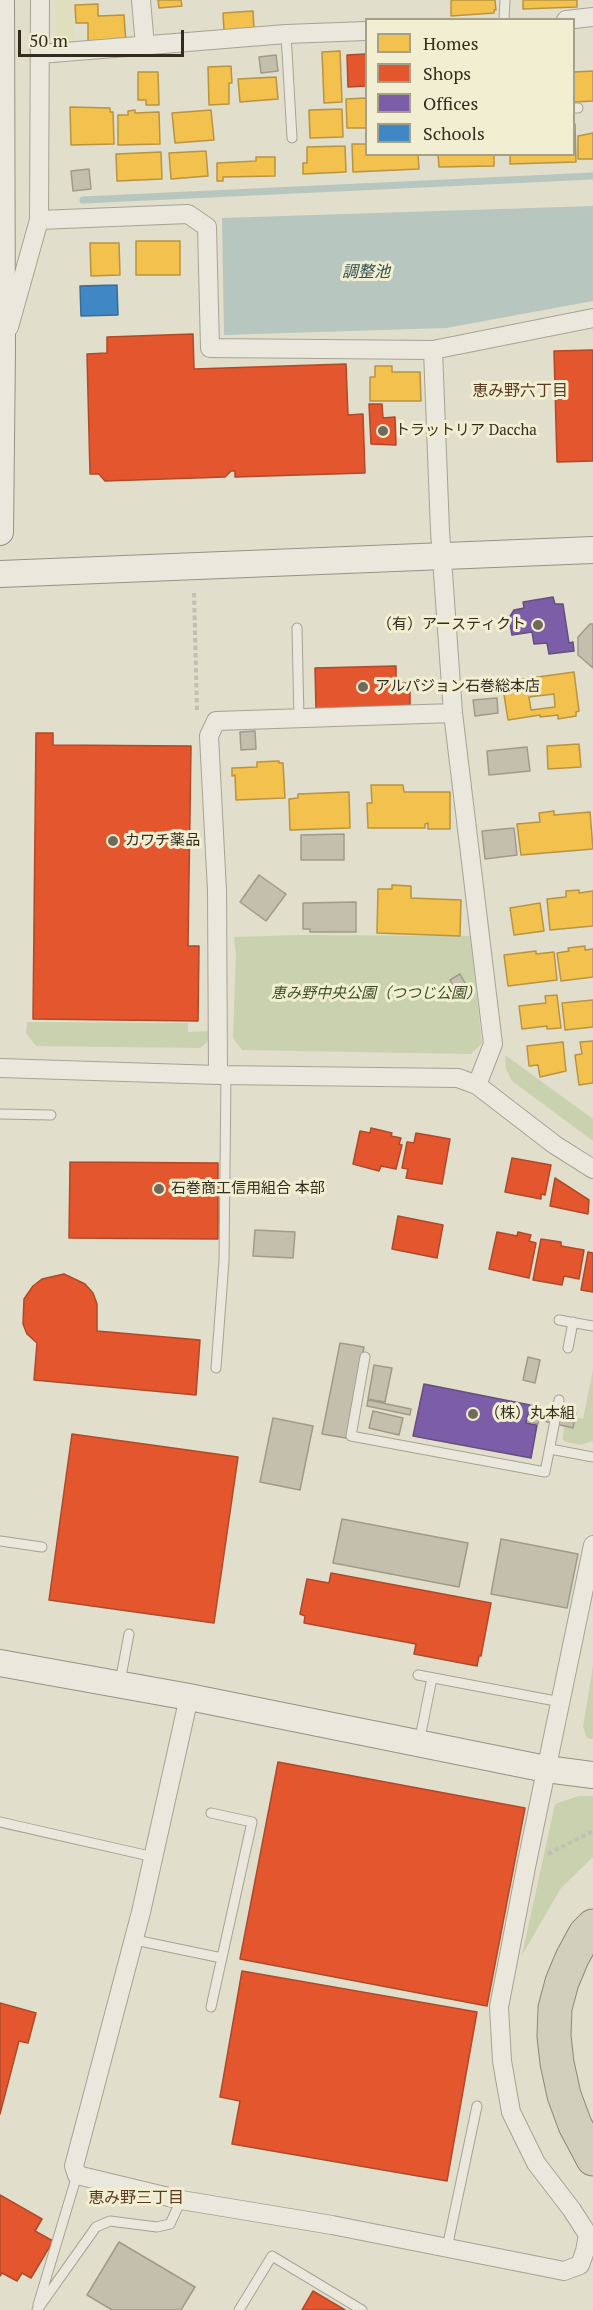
<!DOCTYPE html>
<meta charset="utf-8">
<style>
body{margin:0}
#map{position:relative;width:593px;height:2310px;overflow:hidden;background:#e1decb;font-family:"PT Serif",serif}
canvas{display:block}
.legend{position:absolute;left:365px;top:18px;width:210px;height:138px;box-sizing:border-box;background:#f1eed2;border:2px solid #a5a08a;margin:0;padding:8px 10px;list-style:none;font-size:18px;color:#332c1e}
.legend li{display:flex;align-items:center;gap:12px;height:30px}
.legend b{width:30px;border:2px solid #a5a08a}
.scale{position:absolute;left:18px;top:30px;width:166px;height:27px;box-sizing:border-box;border:3px solid #332c1e;border-top:0;padding-left:8px;font-size:18px;line-height:21px;white-space:nowrap;color:#332c1e;-webkit-text-stroke:4px #f1eed2;paint-order:stroke}
</style>
<div id="map">
<canvas width="593" height="2310"></canvas>
<ul class="legend">
<li><b style="height:16px;background:#f2c14e"></b>Homes</li>
<li><b style="height:16px;background:#e4572e"></b>Shops</li>
<li><b style="height:16px;background:#7b5ea7"></b>Offices</li>
<li><b style="height:16px;background:#3f88c5"></b>Schools</li>
</ul>
<div class="scale">50 m</div>
</div>
<script>
const context = document.querySelector('canvas').getContext('2d');
context.lineJoin = 'round';
function paint(path, color) { context.fillStyle = color; context.fill(path, 'evenodd'); }
const toPath = rows => new Path2D(rows.map(r => 'M' + r).join(''));
function strokePath(path, color, width, dash) { context.strokeStyle = color; context.lineWidth = width; context.lineCap = dash ? 'butt' : 'round'; context.setLineDash(dash || []); context.stroke(path); }
function drawText(font, color, halo, rows, align = 'center') {
  context.font = font + ' "PT Serif","Noto Sans JP",serif'; context.lineWidth = 6; context.setLineDash([]); context.textBaseline = 'middle'; context.strokeStyle = halo; context.fillStyle = color; for (const [text, x, y, turn = 0] of rows) {
    context.save(); context.translate(x, y); context.rotate((+turn || 0) * Math.PI / 180); context.textAlign = isNaN(turn) ? turn : align; if (halo) context.strokeText(text, 0, 0); context.fillText(text, 0, 0); context.restore();
  }
}
paint(toPath([
 [55,0,71,0,75,41,55,40]
]), '#dfdebd');
paint(toPath([
 [302,935,470,936,482,1043,471,1054,242,1050,233,1038,236,955,234,937],
 [27,1022,188,1023,188,1032,212,1031,211,1039,200,1048,36,1046,26,1033],
 [505,1055,593,1119,593,1141,512,1081,506,1069],
 [593,1370,593,1441,580,1445,566,1442,563,1440,563,1436,566,1415,583,1419],
 [593,1666,593,1739,587,1738,583,1727],
 [579,1796,593,1796,593,1857,561,1888,522,1955,555,1804]
]), '#cad1af');
paint(toPath([
 [593,206,593,301,446,328,224,335,222,218]
]), '#b7c7bf');
const homes = toPath([
 [158,0,181,0,182,6,159,8,158,0],
 [453,0,495,0,496,10,494,10,494,13,451,16,451,1,453,0],
 [523,0,577,0,577,7,523,9,523,0],
 [98,4,98,16,124,15,126,44,88,42,88,23,76,23,75,5,98,4],
 [253,11,254,29,224,31,223,13,253,11],
 [340,51,342,102,324,103,322,52,340,51],
 [231,66,232,83,229,83,229,104,209,105,208,67,231,66],
 [593,71,593,101,574,102,574,72,593,71],
 [138,72,158,72,159,105,146,105,146,100,138,100,138,72],
 [276,77,278,99,240,102,238,79,276,77],
 [366,98,366,128,347,128,346,99,366,98],
 [70,107,110,108,110,112,113,112,114,144,71,145,70,107],
 [342,109,343,137,310,138,309,110,342,109],
 [135,110,135,113,159,112,160,144,118,145,118,115,128,115,128,111,135,110],
 [211,110,214,140,175,143,172,113,211,110],
 [575,124,576,162,510,164,510,154,574,154,574,125,575,124],
 [593,133,593,159,578,159,578,136,593,133],
 [352,144,366,144,366,154,418,154,419,169,353,172,352,144],
 [345,146,346,172,303,174,303,163,307,163,307,147,345,146],
 [206,151,208,176,171,179,169,153,206,151],
 [161,152,162,179,117,181,116,154,161,152],
 [438,154,494,154,494,166,439,167,438,154],
 [256,157,275,157,275,176,223,177,223,181,217,181,217,163,256,161,256,157],
 [136,241,180,241,180,275,136,275,136,241],
 [90,243,119,243,120,275,91,276,90,243],
 [375,366,392,366,392,372,420,372,421,401,370,401,370,377,375,377,375,366],
 [574,672,579,711,576,712,576,716,558,719,558,715,540,717,540,715,508,720,502,682,574,672],
 [554,694,555,707,531,710,529,697,554,694],
 [579,744,581,767,548,769,547,746,579,744],
 [279,761,279,763,283,763,285,798,236,800,235,775,232,776,232,768,257,767,257,762,279,761],
 [371,785,403,785,404,792,450,792,450,829,428,829,428,823,425,824,425,828,368,828,367,803,372,803,371,785],
 [349,792,350,828,290,830,289,799,298,798,298,794,349,792],
 [554,811,554,815,590,812,593,849,521,855,517,824,540,822,539,813,554,811],
 [392,885,411,886,411,898,461,900,460,936,377,933,378,889,392,889,392,885],
 [579,890,579,893,593,891,593,926,550,930,547,899,566,897,566,891,579,890],
 [540,903,544,931,514,935,510,908,540,903],
 [585,946,585,950,593,949,593,977,561,981,557,953,569,951,568,948,585,946],
 [536,951,536,954,554,952,557,980,508,986,504,955,536,951],
 [557,995,561,1028,547,1029,547,1026,522,1029,519,1006,546,1003,545,996,557,995],
 [593,1000,593,1027,565,1030,562,1003,593,1000],
 [593,1041,593,1083,579,1085,575,1055,582,1054,580,1042,593,1041],
 [563,1042,566,1071,540,1077,538,1065,529,1066,527,1046,563,1042]
]);
paint(homes, '#f2c14e');
strokePath(homes, '#b99440', 1.5);
const shops = toPath([
 [366,54,366,86,348,87,347,55,366,54],
 [193,334,194,369,346,364,348,415,363,414,365,473,235,477,235,471,231,471,225,477,105,481,99,474,90,474,87,354,107,353,107,337,193,334],
 [593,350,593,461,557,462,554,351,593,350],
 [369,404,382,404,383,418,395,417,396,445,371,444,369,404],
 [396,666,396,683,410,683,410,705,316,709,315,668,396,666],
 [36,733,53,733,53,745,191,746,188,946,199,946,198,1021,33,1019,36,733],
 [371,1128,392,1133,391,1136,401,1138,399,1144,402,1145,396,1169,381,1166,379,1171,353,1164,360,1131,370,1133,371,1128],
 [416,1133,450,1139,442,1184,406,1178,408,1169,402,1168,407,1142,414,1143,416,1133],
 [512,1158,551,1165,545,1195,541,1194,541,1199,505,1192,512,1158],
 [70,1162,218,1163,218,1239,69,1238,70,1162],
 [555,1178,589,1200,588,1214,550,1206,555,1178],
 [398,1216,443,1225,437,1258,392,1249,398,1216],
 [497,1232,517,1236,518,1232,531,1235,529,1241,536,1243,529,1278,489,1269,497,1232],
 [541,1239,561,1242,561,1246,584,1250,579,1279,564,1276,562,1285,533,1280,541,1239],
 [588,1252,593,1253,593,1292,581,1290,588,1252],
 [64,1274,85,1284,93,1293,97,1304,97,1331,200,1340,196,1395,34,1380,37,1343,27,1334,23,1324,24,1299,33,1286,42,1279,64,1274],
 [72,1434,238,1457,214,1623,49,1600,72,1434],
 [331,1573,491,1603,481,1656,479,1656,477,1666,414,1654,416,1644,304,1623,305,1616,300,1614,307,1579,329,1583,331,1573],
 [278,1762,525,1808,487,2006,240,1959,278,1762],
 [242,1971,477,2012,447,2181,232,2144,240,2101,220,2097,242,1971],
 [0,2003,36,2013,28,2043,19,2041,0,2114,0,2003],
 [0,2195,42,2219,35,2231,53,2241,31,2278,22,2273,17,2281,2,2273,0,2276,0,2195],
 [313,2291,345,2310,302,2310,313,2291]
]);
paint(shops, '#e4572e');
strokePath(shops, '#af4a29', 1.5);
const offices = toPath([
 [553,597,555,604,563,604,569,643,573,642,574,651,549,654,547,643,534,644,532,632,512,635,509,618,514,610,524,608,523,602,553,597],
 [424,1384,530,1405,526,1423,537,1425,531,1458,413,1436,424,1384]
]);
paint(offices, '#7b5ea7');
strokePath(offices, '#654f7e', 1.5);
const schools = toPath([
 [117,285,118,315,81,316,80,286,117,285]
]);
paint(schools, '#3f88c5');
strokePath(schools, '#3b6c93', 1.5);
strokePath(toPath([
 [83,200,593,176]
]), '#b7c7bf', 7);
const building = toPath([
 [276,55,278,71,261,73,259,57,276,55],
 [89,169,91,189,73,191,71,171,89,169],
 [590,624,593,624,593,668,578,655,578,637,590,624],
 [497,698,498,713,475,716,473,700,497,698],
 [255,731,256,749,241,750,240,732,255,731],
 [527,747,530,771,489,775,487,751,527,747],
 [514,828,517,855,485,859,482,831,514,828],
 [344,834,344,860,301,860,301,835,344,834],
 [259,875,286,894,266,921,240,902,259,875],
 [356,902,356,932,310,932,310,929,303,929,303,903,356,902],
 [460,974,470,992,460,998,450,980,460,974],
 [255,1230,295,1232,293,1258,253,1256,255,1230],
 [340,1343,364,1347,346,1438,322,1434,340,1343],
 [528,1357,540,1360,535,1383,523,1380,528,1357],
 [374,1365,392,1368,385,1402,368,1399,374,1365],
 [368,1400,411,1409,410,1415,367,1406,368,1400],
 [532,1405,576,1413,573,1428,539,1420,538,1424,528,1422,532,1405],
 [373,1411,403,1418,399,1435,369,1428,373,1411],
 [273,1418,313,1426,300,1490,260,1482,273,1418],
 [342,1519,468,1543,459,1587,333,1563,342,1519],
 [501,1539,578,1554,567,1608,491,1594,501,1539],
 [119,2242,195,2287,181,2310,112,2310,87,2295,119,2242]
]);
paint(building, '#c4bead');
strokePath(building, '#a09a8b', 1.5);
const lane = toPath([
 [504,20,505,0],
 [286,34,292,138],
 [574,108,578,108],
 [297,628,299,718],
 [0,1114,51,1115],
 [559,1320,593,1326],
 [568,1348,573,1322],
 [365,1357,351,1436,545,1472,559,1400],
 [216,1368,224,1261,226,1075],
 [550,1449,593,1457],
 [0,1541,42,1547],
 [418,1675,561,1702],
 [120,1682,129,1634],
 [419,1743,432,1678],
 [211,1813,252,1822,211,2007],
 [0,1822,154,1857],
 [135,1940,222,1958],
 [447,2248,477,2106],
 [38,2305,77,2175],
 [37,2310,96,2227,110,2221,157,2227,170,2224,181,2200],
 [239,2310,272,2256,362,2310]
]);
const street = toPath([
 [141,0,145,46],
 [566,20,593,17],
 [40,54,286,34,366,31],
 [39,220,188,214,207,227,210,348,433,350,593,318],
 [9,327,39,220,40,0],
 [433,350,440,531,453,713,493,1044,477,1085],
 [0,1068,218,1075,458,1078,477,1085,555,1145,593,1169],
 [218,1075,217,891,209,736,216,721,453,713],
 [189,1697,141,1912,74,2166,77,2175,181,2200,332,2225,564,2271,580,2265,585,2251,588,2235,572,2210,536,2163,511,2112,502,2061,499,2007,527,1862,593,1545]
]);
const secondary = toPath([
 [0,532,2,349,1,0],
 [0,574,593,550],
 [0,1663,189,1697,546,1769,593,1775]
]);
const highway = toPath([
 [593,1926,585,1934,572,1958,562,1982,555,2008,554,2036,557,2063,564,2095,575,2125,593,2159]
]);
strokePath(lane, '#a6a395', 11);
strokePath(street, '#a6a395', 20);
strokePath(secondary, '#959285', 28);
strokePath(highway, '#8c887b', 35);
strokePath(toPath([
 [194,593,197,712],
 [548,1854,593,1831]
]), '#c2bfb4', 4, [4.5, 3]);
strokePath(lane, '#eae8dc', 9);
strokePath(street, '#eae8dc', 18);
strokePath(secondary, '#eae8dc', 26);
strokePath(highway, '#d3cfbd', 33);
for (const [x, y, r, color] of [
 [383,431,6,"#706a5b"],
 [538,625,6,"#706a5b"],
 [363,687,6,"#706a5b"],
 [113,841,6,"#706a5b"],
 [159,1189,6,"#706a5b"],
 [473,1414,6,"#706a5b"]
]) { const dot = new Path2D(); dot.arc(x, y, r, 0, 2 * Math.PI); context.fillStyle = color; context.fill(dot); strokePath(dot, '#f1eed2', 2); }
drawText('15px', '#332c1e', '#f1eed2', [
 ["トラットリア Daccha",395,431],
 ["（有）アースティクト",526,625,"right"],
 ["アルパジョン石巻総本店",375,687],
 ["カワチ薬品",125,841],
 ["石巻商工信用組合 本部",171,1189],
 ["（株）丸本組",485,1414]
], 'left');
drawText('italic 15px', '#3c4d27', '#f1eed2', [
 ["恵み野中央公園（つつじ公園）",376,994]
]);
drawText('italic 16px', '#2f4d51', '#f1eed2', [
 ["調整池",366,272]
]);
drawText('16px', '#5b3922', '#f1eed2', [
 ["恵み野六丁目",520,391],
 ["恵み野三丁目",136,2198]
]);
</script>
